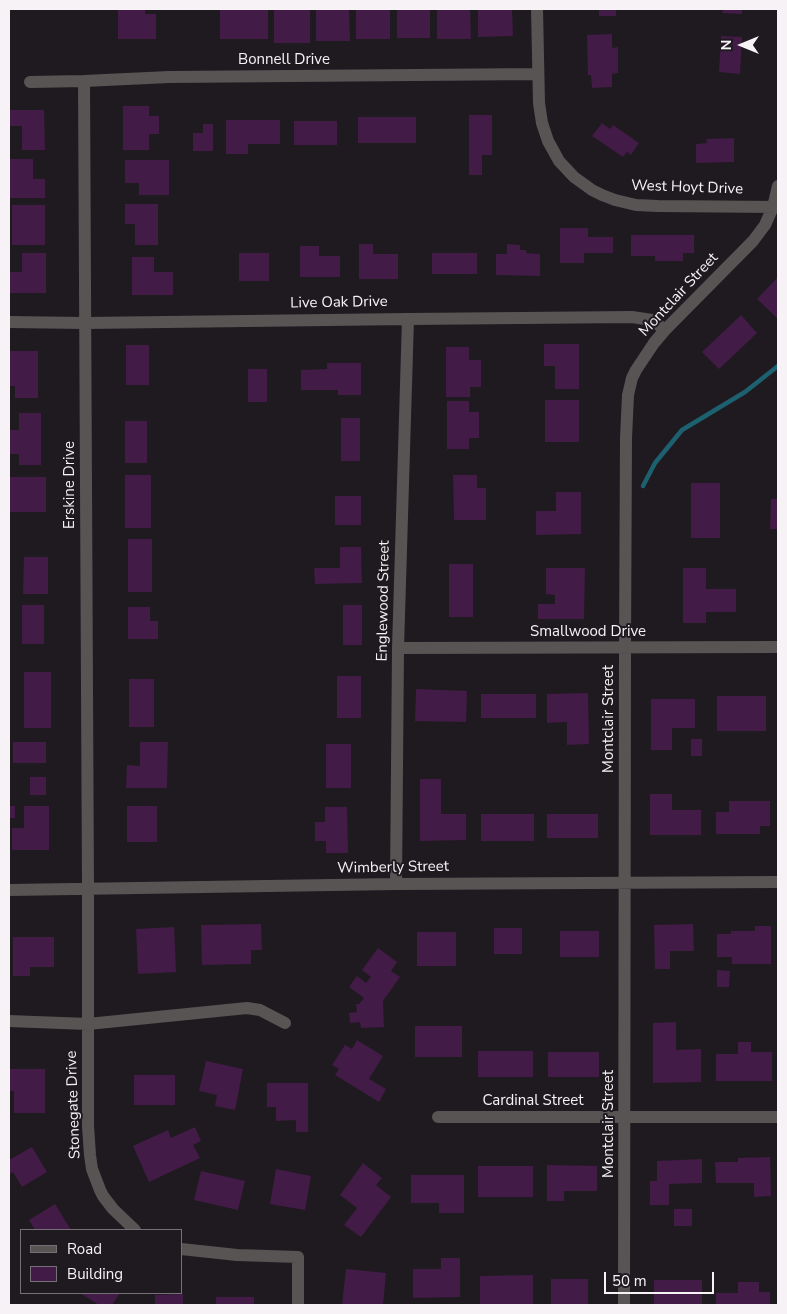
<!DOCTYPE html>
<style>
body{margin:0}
#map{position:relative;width:787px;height:1314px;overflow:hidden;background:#1f1a20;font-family:"Nunito Sans",sans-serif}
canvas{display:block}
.frame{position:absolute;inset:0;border:10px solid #f6f2f6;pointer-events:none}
.legend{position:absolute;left:20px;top:1229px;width:162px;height:65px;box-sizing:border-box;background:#1f1a20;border:1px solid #757076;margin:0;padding:6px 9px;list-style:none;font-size:15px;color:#f6f2f6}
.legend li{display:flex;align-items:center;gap:10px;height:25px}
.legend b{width:25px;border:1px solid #757076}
.north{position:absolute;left:717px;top:20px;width:50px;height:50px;-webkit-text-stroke:4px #1f1a20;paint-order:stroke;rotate:270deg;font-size:14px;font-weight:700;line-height:20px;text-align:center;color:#f6f2f6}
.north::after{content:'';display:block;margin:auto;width:18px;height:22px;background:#f6f2f6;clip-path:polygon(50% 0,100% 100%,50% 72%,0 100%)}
.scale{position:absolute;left:604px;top:1272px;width:110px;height:22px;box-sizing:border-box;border:2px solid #f6f2f6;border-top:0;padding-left:6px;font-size:15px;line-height:18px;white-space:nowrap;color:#f6f2f6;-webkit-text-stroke:4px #1f1a20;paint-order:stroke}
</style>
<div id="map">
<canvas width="787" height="1314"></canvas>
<div class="frame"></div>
<ul class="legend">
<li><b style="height:6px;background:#585454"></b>Road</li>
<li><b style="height:14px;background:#421b46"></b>Building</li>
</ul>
<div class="north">N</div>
<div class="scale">50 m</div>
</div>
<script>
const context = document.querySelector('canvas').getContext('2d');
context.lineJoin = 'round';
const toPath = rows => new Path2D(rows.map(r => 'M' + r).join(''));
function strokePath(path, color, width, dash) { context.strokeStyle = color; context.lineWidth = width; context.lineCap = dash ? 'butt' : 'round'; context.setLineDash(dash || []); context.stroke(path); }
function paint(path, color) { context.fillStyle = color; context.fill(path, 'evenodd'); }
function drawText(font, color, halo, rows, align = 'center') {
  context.font = font + ' "Nunito Sans",sans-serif'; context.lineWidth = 4; context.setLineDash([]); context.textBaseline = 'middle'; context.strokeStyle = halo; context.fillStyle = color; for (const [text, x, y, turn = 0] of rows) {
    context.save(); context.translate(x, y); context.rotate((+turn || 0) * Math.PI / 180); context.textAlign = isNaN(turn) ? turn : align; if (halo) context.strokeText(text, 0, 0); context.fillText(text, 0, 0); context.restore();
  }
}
strokePath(toPath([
 [643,486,655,463,682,430,745,392,778,366]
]), '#1d6170', 4.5);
paint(toPath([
 [118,9,145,9,145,14,156,14,156,39,118,39],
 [220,9,268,9,268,39,220,39],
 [274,9,310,9,310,43,274,43],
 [316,9,349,9,350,41,316,41],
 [356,9,390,9,390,39,356,39],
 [397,9,430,9,430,38,397,38],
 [437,9,470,9,471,39,437,39],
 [478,9,512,9,513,36,478,37],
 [599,9,616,9,616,16,599,16],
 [723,9,742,9,742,14,722,13],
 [612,34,612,48,618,47,618,73,612,74,612,87,592,88,591,75,588,75,587,35],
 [721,36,742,37,740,74,719,72],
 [123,106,149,106,149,116,159,116,159,134,149,134,149,150,123,150],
 [9,110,44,110,45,150,22,150,22,126,9,126],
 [469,115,492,115,492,155,482,155,482,175,469,175],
 [358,117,416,117,416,143,358,143],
 [226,120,280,120,280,144,248,144,248,154,226,154],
 [294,121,337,121,337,145,294,145],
 [602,123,610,129,613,125,639,143,631,155,627,152,623,157,592,136],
 [203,124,213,124,213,151,193,151,193,133,203,133],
 [734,138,734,162,696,163,696,144,707,143,706,139],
 [9,159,33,159,33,179,45,179,45,198,9,198],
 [125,160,169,160,169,195,139,195,139,183,125,183],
 [125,204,158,204,158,245,135,245,135,224,125,224],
 [12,205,45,205,45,245,12,245],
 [560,228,588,228,588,237,613,237,613,253,584,253,584,263,560,263],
 [631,235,694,235,694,253,683,253,683,261,655,261,655,256,631,256],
 [359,244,373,244,373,254,398,254,398,279,359,279],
 [507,244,520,245,520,250,526,250,526,253,540,254,540,276,496,275,496,254,507,254],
 [300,246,319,246,319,256,340,256,340,277,300,277],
 [22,253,46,253,46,293,9,293,9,272,22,272],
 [239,253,269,253,269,281,239,281],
 [432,253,477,253,477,274,432,274],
 [132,257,154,257,154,272,173,272,173,295,132,295],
 [778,277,778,317,777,318,757,299],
 [741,315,757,333,719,369,702,352],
 [544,344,579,344,579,389,555,389,555,366,544,366],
 [126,345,149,345,149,385,126,385],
 [446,347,469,347,469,360,481,360,481,387,470,387,470,397,446,397],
 [9,351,38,351,38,398,15,398,15,386,9,386],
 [327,363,361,363,361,395,338,395,338,390,301,390,301,370,327,369],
 [248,369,267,369,267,402,248,402],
 [545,400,579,400,579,442,545,442],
 [447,401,469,401,469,412,479,412,479,438,469,438,469,449,447,449],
 [19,413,41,413,41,465,19,465,19,454,10,454,10,430,19,430],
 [341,418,360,418,360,461,341,461],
 [125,421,147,421,147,463,125,463],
 [125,475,151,475,151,528,125,528],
 [453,475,477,475,477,488,486,488,486,520,454,520],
 [10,477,46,477,46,512,10,512],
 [691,483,720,483,720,538,691,538],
 [556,492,581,492,581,534,536,535,536,511,556,511],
 [335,496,361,496,361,525,335,525],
 [771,499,778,499,778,529,770,529],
 [128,539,152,539,152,592,128,592],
 [340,547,361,547,362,583,315,584,314,568,340,568],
 [24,557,48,557,48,594,23,594],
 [449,564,473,564,473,617,449,617],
 [546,568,585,568,584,619,538,619,538,604,555,604,555,595,546,594],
 [683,568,706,568,706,589,736,589,736,612,706,612,706,623,683,623],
 [22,605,44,605,44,644,22,644],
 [343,605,362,605,362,645,343,645],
 [128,607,150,607,150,621,158,621,158,639,128,639],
 [24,672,51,672,51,728,24,728],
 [337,676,361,676,361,718,337,718],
 [129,679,154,679,154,727,129,727],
 [416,689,467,691,466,722,415,721],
 [588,693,589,744,567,745,567,722,547,723,547,694],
 [481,694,536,694,536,718,481,718],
 [717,696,766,696,766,731,717,731],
 [651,699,695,699,695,728,672,728,672,750,651,750],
 [691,739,702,739,702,756,691,756],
 [13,742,46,742,46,763,13,763],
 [140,742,168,742,167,788,126,788,127,765,140,766],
 [326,744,351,744,351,788,326,788],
 [30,777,46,777,46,795,30,795],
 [420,779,441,779,441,814,466,814,466,840,420,841],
 [650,794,672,794,672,810,701,810,701,835,650,835],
 [729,801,770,801,770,826,760,826,760,834,716,834,716,812,729,812],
 [9,806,15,806,15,818,9,818],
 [24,806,49,806,49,850,12,850,12,828,24,828],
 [127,806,157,806,157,842,127,842],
 [325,807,347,807,348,853,326,853,326,841,315,841,315,822,325,822],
 [481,814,534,814,534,841,481,841],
 [547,814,598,814,598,838,547,838],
 [261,924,262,950,251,950,251,964,202,965,201,925],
 [693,924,694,951,670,951,670,969,655,969,654,925],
 [755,926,771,926,771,964,732,964,732,957,717,957,717,934,731,934,731,931,755,931],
 [174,927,176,972,138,974,136,929],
 [494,928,522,928,522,954,494,954],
 [560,931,599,931,599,957,560,957],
 [417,932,456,932,456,966,417,966],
 [13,937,54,937,54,967,30,967,30,976,13,976],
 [378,948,397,962,391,971,400,977,383,1001,384,1027,361,1028,360,1022,350,1023,349,1013,357,1012,356,1004,359,1004,364,998,349,987,357,976,366,983,371,977,362,970],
 [717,970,730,971,729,987,717,987],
 [676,1022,676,1050,701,1049,701,1082,653,1083,653,1023],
 [415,1026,462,1026,462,1057,415,1057],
 [357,1040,383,1056,369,1079,386,1089,379,1102,335,1075,339,1069,332,1065,345,1045,352,1049],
 [738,1042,751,1042,751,1052,772,1052,772,1081,716,1081,716,1054,738,1054],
 [478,1051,533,1051,533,1077,478,1077],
 [548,1052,599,1052,599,1077,548,1077],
 [206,1061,243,1069,235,1110,215,1106,217,1095,199,1091],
 [9,1069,45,1069,45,1113,14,1113,14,1091,9,1091],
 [134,1075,175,1075,175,1105,134,1105],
 [267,1083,308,1083,308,1132,296,1132,296,1120,276,1121,276,1107,267,1107],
 [195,1127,201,1141,193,1145,200,1158,149,1182,133,1146,168,1130,171,1138],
 [32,1147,47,1172,22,1187,13,1172,9,1175,9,1160],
 [770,1157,771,1196,754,1197,754,1183,716,1183,715,1162,738,1162,738,1158],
 [702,1159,702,1183,669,1184,669,1205,650,1205,650,1181,657,1181,657,1161],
 [363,1163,382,1178,376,1185,391,1197,361,1237,344,1225,357,1208,340,1195],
 [547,1165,597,1166,597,1191,564,1191,564,1201,547,1201],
 [478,1166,533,1166,533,1197,478,1197],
 [276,1169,311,1176,305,1210,270,1204],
 [201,1171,245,1181,238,1210,194,1200],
 [411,1175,464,1175,464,1213,439,1213,439,1203,411,1203],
 [55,1204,71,1230,35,1230,29,1220],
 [674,1209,692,1209,692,1226,674,1226],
 [441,1258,460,1258,460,1297,413,1298,413,1269,441,1269],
 [346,1269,386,1273,383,1305,342,1305],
 [533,1275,533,1304,480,1304,480,1276],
 [551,1279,588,1279,588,1305,551,1305],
 [654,1280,702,1280,702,1305,654,1305],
 [738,1282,759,1282,759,1292,770,1292,770,1305,716,1305,716,1293,738,1293],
 [80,1293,120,1293,112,1305,99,1305],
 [183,1294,183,1305,155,1305,155,1295],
 [216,1297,254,1297,254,1305,216,1305]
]), '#421b46');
strokePath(toPath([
 [537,9,539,103,542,123,548,141,553,150,559,161,574,177,592,190,602,195,615,200,636,205,658,206,778,207],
 [84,81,88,889,88,1126,90,1155,92,1169,100,1190,103,1196,113,1209,135,1230],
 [30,82,84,81,169,77,538,74],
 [9,322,85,323,408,319,632,317,652,320,665,330],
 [398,648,778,647],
 [396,884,398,648,408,319],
 [9,890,396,884,778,882],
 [9,1021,88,1024,247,1008,260,1010,285,1023],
 [438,1117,778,1117],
 [181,1249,237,1255,298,1257,298,1305],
 [624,1305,625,648,626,438,628,395,632,378,636,370,654,343,665,330,753,241,765,225,773,207,778,186]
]), '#585454', 12);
drawText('15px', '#f6f2f6', '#1f1a20', [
 ["Bonnell Drive",284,60],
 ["West Hoyt Drive",687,188,2],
 ["Montclair Street",679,295,-47],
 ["Live Oak Drive",339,303,-1],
 ["Erskine Drive",70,485,-90],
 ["Englewood Street",384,601,-89],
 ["Smallwood Drive",588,632],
 ["Montclair Street",609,719,-90],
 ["Wimberly Street",393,868,-1],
 ["Cardinal Street",533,1101],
 ["Stonegate Drive",74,1105,-92],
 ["Montclair Street",609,1124,-90]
]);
</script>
